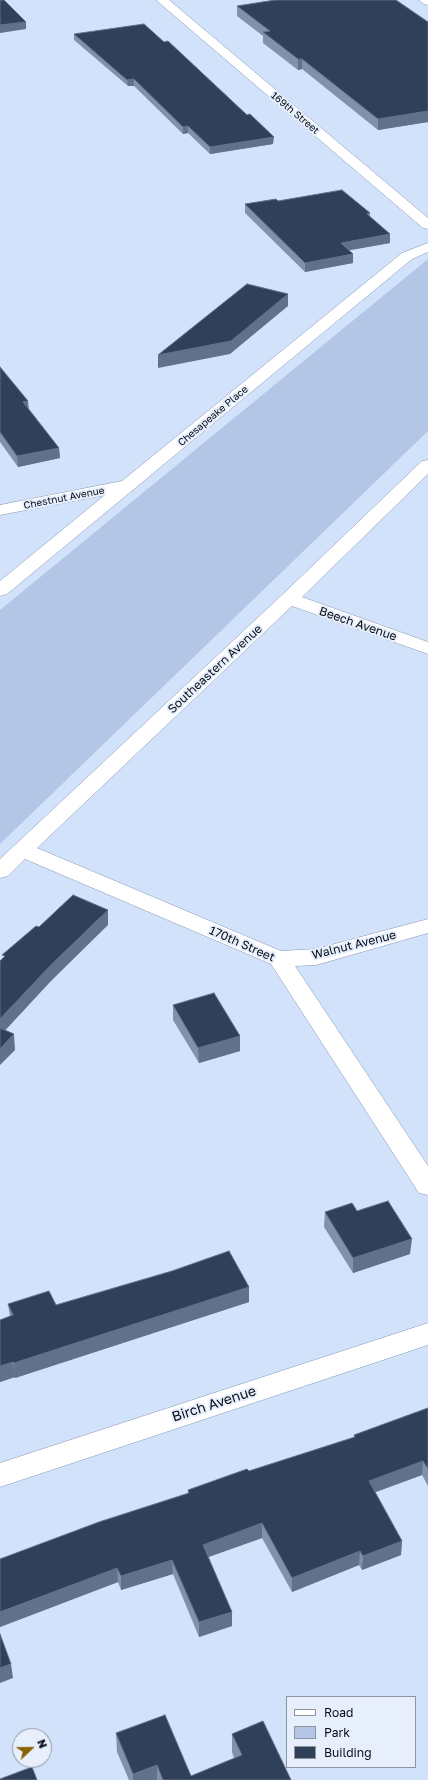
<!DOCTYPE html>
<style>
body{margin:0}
#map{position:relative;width:428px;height:1780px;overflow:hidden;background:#d3e2fb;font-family:"Golos Text",sans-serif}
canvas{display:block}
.legend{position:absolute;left:286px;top:1696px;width:130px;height:72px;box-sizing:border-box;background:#e8effc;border:1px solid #8e95a0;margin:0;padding:5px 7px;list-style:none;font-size:12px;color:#070d17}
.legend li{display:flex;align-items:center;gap:8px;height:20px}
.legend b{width:20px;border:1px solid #8e95a0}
.north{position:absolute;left:12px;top:1728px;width:40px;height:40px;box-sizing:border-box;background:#e8effc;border:1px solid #8e95a0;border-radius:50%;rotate:68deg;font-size:11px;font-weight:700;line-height:16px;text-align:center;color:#070d17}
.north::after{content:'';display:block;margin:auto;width:14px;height:18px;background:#886000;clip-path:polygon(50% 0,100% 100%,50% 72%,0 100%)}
</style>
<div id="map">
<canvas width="428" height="1780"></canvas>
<ul class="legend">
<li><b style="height:5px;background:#fff"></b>Road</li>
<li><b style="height:11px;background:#b3c6e5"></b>Park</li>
<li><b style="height:11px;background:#314059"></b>Building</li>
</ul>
<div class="north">N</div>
</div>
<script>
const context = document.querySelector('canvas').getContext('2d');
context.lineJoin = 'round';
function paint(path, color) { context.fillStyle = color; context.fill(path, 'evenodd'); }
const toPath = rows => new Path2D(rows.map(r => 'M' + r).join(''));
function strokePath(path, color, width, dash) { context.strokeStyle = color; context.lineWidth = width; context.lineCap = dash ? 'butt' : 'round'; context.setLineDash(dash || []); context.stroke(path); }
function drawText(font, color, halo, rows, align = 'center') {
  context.font = font + ' "Golos Text",sans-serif'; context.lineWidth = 4; context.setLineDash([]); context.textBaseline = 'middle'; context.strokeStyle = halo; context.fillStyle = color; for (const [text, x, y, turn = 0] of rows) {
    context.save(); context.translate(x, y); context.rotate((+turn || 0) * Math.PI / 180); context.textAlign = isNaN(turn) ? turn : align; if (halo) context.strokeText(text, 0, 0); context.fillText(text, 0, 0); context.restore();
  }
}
paint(toPath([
 [428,259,428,431,0,844,0,610]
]), '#b3c6e5');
const minor = toPath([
 [156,0,169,0,428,218,428,229,423,228,156,0],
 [419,0,428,0,428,5,424,4,419,0],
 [428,243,428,252,412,259,7,594,0,596,0,581,105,495,0,515,0,505,122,481,402,253,428,243],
 [428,460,428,474,302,597,428,642,428,654,292,606,37,848,281,951,316,949,428,919,428,933,316,965,295,966,428,1166,428,1195,419,1193,271,964,25,859,8,876,0,878,0,859,282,595,422,461,428,460],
 [428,1323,428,1345,0,1487,0,1463,428,1323]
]);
strokePath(minor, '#8495b2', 1);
paint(minor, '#fff');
paint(toPath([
 [237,6,428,22,428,122,378,130,302,69,298,70,263,43,263,36,237,16],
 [74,34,273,144,210,154,188,133,183,134,134,86,128,86,74,40],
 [278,201,370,213,370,217,390,234,390,243,349,250,353,263,305,272,245,213,245,204],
 [0,367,29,409,59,448,60,458,18,467,0,442],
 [173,1005,240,1036,240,1051,199,1063,173,1020],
 [357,1211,410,1254,353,1273,324,1227,325,1212],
 [249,1287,249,1302,15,1378,15,1377,0,1382,10,1317,8,1304,56,1305],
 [428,1408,428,1486,422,1475,375,1492,402,1541,401,1555,362,1570,359,1565,292,1592,262,1538,208,1557,232,1612,232,1626,199,1637,173,1574,121,1590,118,1582,0,1627,188,1494,188,1490,249,1471,354,1437,354,1435],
 [116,1733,191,1776,234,1758,232,1752,232,1734,291,1780,129,1780,117,1752]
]), '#8291aa');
paint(toPath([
 [26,22,26,29,0,33,0,25],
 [298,59,302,59,302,69,298,70],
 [134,79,134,86,128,86,127,80],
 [428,111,428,122,378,130,378,119],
 [188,126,188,133,183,134,183,127],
 [274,137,273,144,210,154,210,147],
 [390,234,390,243,340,252,341,243],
 [353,254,353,263,305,272,305,263],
 [288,294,288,306,230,354,158,368,158,355],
 [28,401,29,411,23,402],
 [59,448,60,458,18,467,17,456],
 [108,910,108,925,51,981,0,1036,0,1019,50,966],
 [14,1034,15,1050,0,1065,0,1049],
 [240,1036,240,1051,199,1063,198,1048],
 [412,1239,410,1254,353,1273,353,1258],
 [249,1287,249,1302,15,1378,14,1363],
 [13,1362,15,1377,0,1382,0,1366],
 [423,1461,422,1475,368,1495,369,1481],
 [262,1523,262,1538,203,1559,203,1545],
 [402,1541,401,1555,362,1570,363,1556],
 [360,1551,359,1565,292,1592,292,1578],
 [172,1560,173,1574,121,1590,121,1576],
 [117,1568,118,1582,0,1627,0,1612],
 [232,1612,232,1626,199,1637,199,1622],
 [11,1664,13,1678,0,1683,0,1668],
 [157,1765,157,1780,133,1780,133,1774]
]), '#62718a');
const building = toPath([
 [0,0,4,0,26,22,0,25,0,0],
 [275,0,396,0,428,22,428,111,378,119,302,59,298,59,263,32,270,31,237,6,275,0],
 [144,24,164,42,168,41,247,115,250,114,274,137,210,147,188,126,183,127,134,79,127,80,74,34,144,24],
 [342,190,370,213,367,214,390,234,341,243,353,254,305,263,245,204,276,199,278,201,342,190],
 [247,284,288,294,231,341,158,355,247,284],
 [0,367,28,401,23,402,59,448,17,456,0,432,0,367],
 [73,895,108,910,50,966,0,1019,0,961,5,956,2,955,36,926,39,927,73,895],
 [214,993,240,1036,198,1048,173,1005,214,993],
 [0,1028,14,1034,0,1049,0,1028],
 [388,1201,412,1239,353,1258,325,1212,352,1203,357,1211,388,1201],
 [229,1251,249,1287,14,1363,13,1362,0,1366,0,1320,13,1315,8,1304,49,1291,56,1305,172,1271,229,1251],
 [428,1408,428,1469,423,1461,369,1481,402,1541,363,1556,360,1551,292,1578,262,1523,203,1545,232,1612,199,1622,172,1560,121,1576,117,1568,0,1612,0,1559,99,1522,189,1493,188,1490,247,1469,249,1471,355,1437,354,1435,428,1408],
 [0,1634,11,1664,0,1668,0,1634],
 [165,1715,191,1776,242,1755,232,1734,263,1721,291,1780,163,1780,157,1765,133,1774,116,1733,165,1715],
 [32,1767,37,1780,0,1780,0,1779,32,1767]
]);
paint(building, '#314059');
strokePath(building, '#62718a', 1);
drawText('10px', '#070d17', '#e8effc', [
 ["169th Street",295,113,40],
 ["Chesapeake Place",213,416,-40],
 ["Chestnut Avenue",64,498,-11]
]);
drawText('12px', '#070d17', '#e8effc', [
 ["Beech Avenue",358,624,19],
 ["Southeastern Avenue",215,669,-43],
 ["170th Street",242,944,24],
 ["Walnut Avenue",354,945,-14]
]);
drawText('14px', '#070d17', '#e8effc', [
 ["Birch Avenue",214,1404,-18]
]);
</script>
